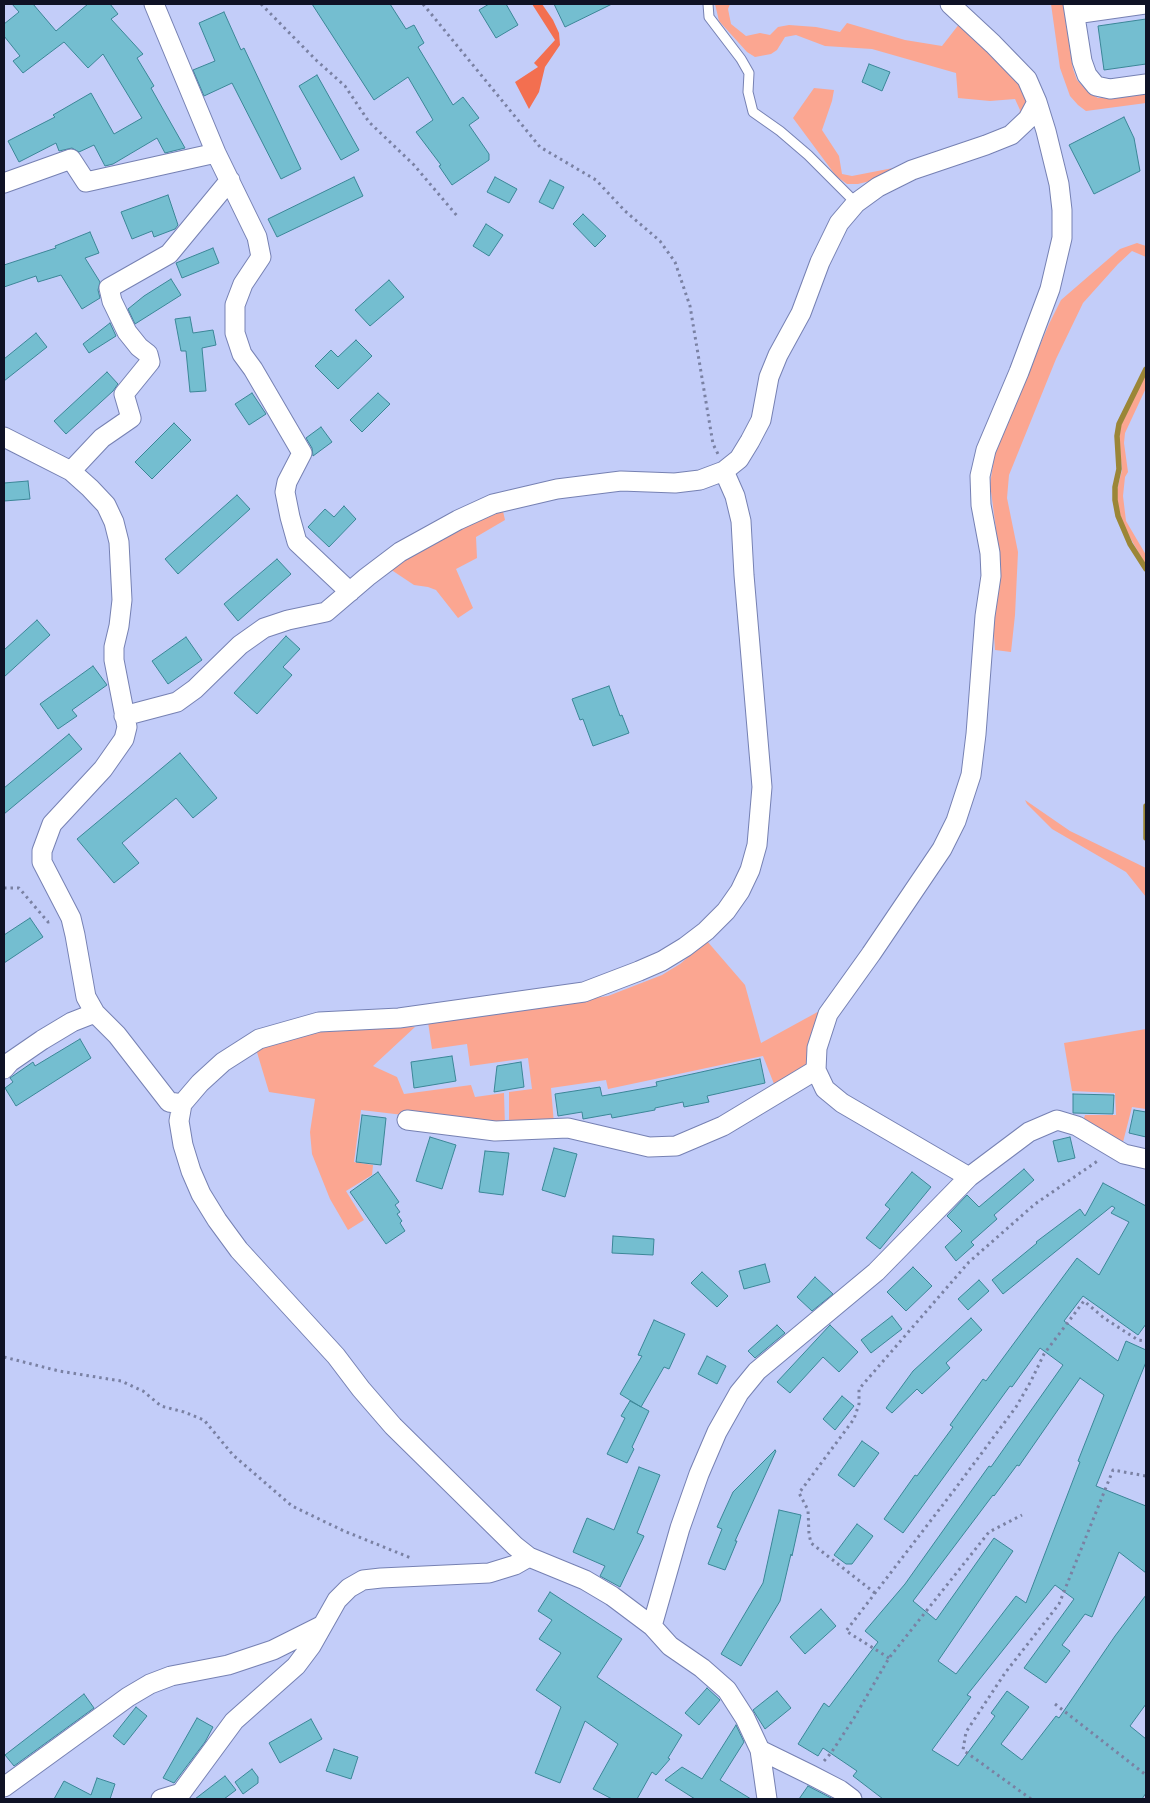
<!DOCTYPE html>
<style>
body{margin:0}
#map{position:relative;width:1150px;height:1803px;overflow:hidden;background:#c3cdf9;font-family:Bitter,serif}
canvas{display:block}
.frame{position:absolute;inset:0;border:5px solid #0f1225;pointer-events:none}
</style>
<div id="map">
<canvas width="1150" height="1803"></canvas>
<div class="frame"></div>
</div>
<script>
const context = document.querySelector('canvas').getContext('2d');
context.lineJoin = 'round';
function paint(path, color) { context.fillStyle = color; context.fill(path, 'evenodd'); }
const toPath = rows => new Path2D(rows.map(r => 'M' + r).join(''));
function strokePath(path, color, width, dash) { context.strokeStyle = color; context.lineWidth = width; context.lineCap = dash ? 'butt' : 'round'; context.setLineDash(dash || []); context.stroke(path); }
paint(toPath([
 [715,4,730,4,728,9,731,24,746,36,760,33,770,35,778,27,789,25,816,27,840,32,847,23,905,40,942,46,960,23,1024,88,1028,96,1027,105,1018,122,1020,110,1015,99,990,101,958,98,956,73,872,49,825,46,796,35,785,37,777,50,771,54,755,57,747,52,719,21],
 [1051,4,1063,4,1073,69,1077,80,1089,93,1098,98,1146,91,1146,103,1086,111,1078,105,1070,96,1060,68],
 [814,88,834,90,832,101,822,130,839,156,842,174,852,176,893,168,870,181,858,184,847,184,836,176,793,118],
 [1137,243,1146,246,1146,257,1132,251,1118,264,1083,303,1056,359,1009,475,1007,498,1018,552,1015,615,1011,652,995,650,993,618,1000,564,995,541,996,529,990,484,995,453,1049,324,1061,300,1120,249],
 [1146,374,1146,388,1125,433,1124,443,1128,472,1125,477,1123,496,1126,521,1146,555,1146,566,1122,523,1117,501,1117,490,1122,470,1119,440,1121,425],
 [502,507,505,520,476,537,477,558,456,569,473,608,458,618,436,590,428,587,414,585,387,567],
 [1025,800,1070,831,1146,868,1146,897,1126,872,1052,829,1027,804],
 [707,941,745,985,761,1043,823,1009,810,1067,776,1089,763,1056,608,1089,606,1080,551,1088,554,1124,509,1125,509,1092,532,1089,528,1058,470,1066,467,1044,432,1049,428,1022,608,996,662,975,680,964],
 [415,1027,373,1066,397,1077,404,1094,471,1085,475,1097,504,1093,505,1127,361,1110,354,1162,373,1165,372,1175,346,1191,364,1220,348,1230,330,1199,312,1154,310,1132,315,1099,269,1092,256,1049,296,1036,333,1030],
 [1146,1029,1146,1109,1132,1107,1123,1142,1109,1137,1083,1121,1085,1115,1116,1115,1115,1093,1072,1091,1064,1043]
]), '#fba691');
paint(toPath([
 [532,4,542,4,553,20,559,33,560,45,545,67,539,92,529,109,515,82,538,67,534,63,555,40]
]), '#f36f50');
strokePath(toPath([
 [1146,369,1119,424,1117,436,1119,469,1115,487,1115,500,1118,516,1130,544,1146,569],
 [1146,806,1146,838]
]), '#9b8637', 5.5);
const building = toPath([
 [12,4,33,4,56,31,88,4,110,4,118,14,111,19,143,54,137,58,154,86,151,88,185,148,165,153,157,138,113,164,105,166,94,145,79,152,72,148,59,151,56,143,19,162,8,141,55,117,53,115,91,93,114,134,142,118,103,54,88,68,64,42,23,73,13,61,20,56,4,36,4,24,19,12,12,4],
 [312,4,390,4,406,29,414,25,424,43,418,47,453,105,463,97,479,118,469,125,489,154,489,160,452,185,439,166,441,165,416,132,433,120,408,77,374,100,312,4],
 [489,4,506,4,518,25,496,38,479,10,489,4],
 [554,4,612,4,565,27,554,4],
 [224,12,241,50,244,48,301,169,281,179,232,83,204,96,193,70,215,61,199,23,224,12],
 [1146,19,1146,64,1104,70,1098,26,1146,19],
 [869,64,890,72,882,91,862,82,869,64],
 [317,75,359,150,341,160,299,86,317,75],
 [1124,117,1134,138,1140,171,1094,194,1069,145,1124,117],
 [354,177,363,196,277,237,268,219,354,177],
 [495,177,517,189,509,203,487,192,495,177],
 [550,180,564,187,553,209,539,202,550,180],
 [168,195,178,225,175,229,154,237,152,231,132,239,121,212,168,195],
 [583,214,606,236,595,247,573,224,583,214],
 [486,224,503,235,489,256,473,246,486,224],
 [90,232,99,253,85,258,100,282,98,290,100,298,82,309,61,275,38,282,36,276,4,287,4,265,56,248,55,246,90,232],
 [213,248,219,263,182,278,176,263,213,248],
 [171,279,181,295,135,324,128,309,144,296,171,279],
 [389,280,404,297,370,326,355,310,389,280],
 [190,317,193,333,213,330,216,345,202,348,206,391,190,392,186,351,181,351,175,319,190,317],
 [110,323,116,336,89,353,83,344,110,323],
 [36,333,47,347,4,381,4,359,36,333],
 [356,340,372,356,338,389,315,366,331,350,338,357,356,340],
 [107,372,118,384,113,391,66,434,54,421,107,372],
 [252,393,266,414,249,425,235,404,252,393],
 [378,393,390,404,362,432,350,420,378,393],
 [174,423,191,440,152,479,135,462,174,423],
 [321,427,332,442,313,456,312,448,306,438,321,427],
 [28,481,30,499,4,501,4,483,28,481],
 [237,495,250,509,178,574,165,559,237,495],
 [344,506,356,519,329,547,308,527,325,509,334,517,344,506],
 [277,559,291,574,238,621,224,604,277,559],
 [37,620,50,635,4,677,4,650,37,620],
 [286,636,300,649,283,667,292,675,257,714,234,693,286,636],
 [186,637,202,660,168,684,152,661,186,637],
 [93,666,107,685,72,710,77,716,58,729,40,704,93,666],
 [609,686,620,716,622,715,629,733,593,746,583,719,580,720,572,699,609,686],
 [69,734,82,749,4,814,4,788,69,734],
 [180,753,217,798,193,818,176,798,122,843,139,863,114,883,77,839,180,753],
 [30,918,43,937,4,963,4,935,30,918],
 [80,1039,91,1058,16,1106,5,1088,13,1082,10,1078,33,1062,35,1066,80,1039],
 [452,1056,456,1081,414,1088,411,1062,452,1056],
 [760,1059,765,1083,707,1096,709,1102,684,1107,683,1102,655,1108,655,1110,612,1118,611,1114,583,1119,582,1112,558,1116,555,1094,600,1087,602,1096,657,1086,656,1082,760,1059],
 [521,1062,524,1087,494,1092,497,1066,521,1062],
 [1073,1094,1114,1095,1113,1114,1073,1113,1073,1094],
 [1134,1110,1146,1112,1146,1137,1129,1133,1134,1110],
 [362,1115,386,1118,381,1165,356,1162,362,1115],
 [430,1137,456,1145,442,1189,416,1181,430,1137],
 [1070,1137,1075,1158,1058,1162,1053,1141,1070,1137],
 [554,1148,577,1154,565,1197,542,1190,554,1148],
 [485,1151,509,1153,503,1195,479,1192,485,1151],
 [1024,1169,1034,1180,994,1215,997,1219,971,1242,974,1245,956,1261,945,1247,962,1231,947,1216,967,1195,979,1207,1024,1169],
 [378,1172,399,1202,395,1205,400,1212,397,1214,402,1221,400,1223,405,1231,386,1244,350,1192,378,1172],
 [912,1172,931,1187,880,1249,866,1238,890,1209,885,1205,912,1172],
 [1103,1183,1146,1206,1146,1324,1138,1335,1083,1296,1064,1321,1118,1361,1126,1341,1146,1350,1146,1362,1096,1486,1146,1506,1146,1573,1119,1552,1092,1617,1085,1614,1062,1645,1070,1651,1046,1683,1024,1668,1074,1599,1055,1585,967,1695,971,1697,932,1750,958,1766,995,1716,991,1713,1007,1691,1029,1707,1001,1744,1022,1760,1056,1716,1059,1718,1115,1636,1146,1595,1146,1704,1130,1726,1146,1739,1146,1793,1142,1799,883,1799,853,1776,857,1771,823,1748,818,1756,798,1744,824,1703,829,1707,878,1642,865,1631,905,1584,989,1466,991,1467,1063,1365,1040,1348,1012,1387,1010,1386,903,1533,884,1519,915,1475,917,1476,953,1427,950,1425,983,1379,986,1381,1077,1258,1099,1275,1129,1222,1111,1213,1115,1208,1112,1206,1003,1294,992,1280,1037,1243,1036,1242,1080,1209,1085,1216,1103,1183],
 [1080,1378,1104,1395,1078,1461,1080,1462,1026,1603,1016,1596,956,1674,938,1661,1013,1551,994,1538,936,1620,913,1601,993,1495,994,1496,1017,1465,1019,1466,1080,1378],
 [613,1236,654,1239,653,1255,612,1253,613,1236],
 [765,1264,770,1282,744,1289,739,1271,765,1264],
 [913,1267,932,1286,906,1311,887,1292,913,1267],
 [702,1272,728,1296,717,1307,691,1283,702,1272],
 [815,1277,833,1294,812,1311,797,1297,815,1277],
 [979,1280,989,1291,968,1310,958,1299,979,1280],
 [892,1316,902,1329,871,1353,861,1340,892,1316],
 [971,1318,982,1330,946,1363,950,1368,922,1394,917,1389,892,1413,886,1408,913,1371,971,1318],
 [654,1320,685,1334,669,1369,664,1367,641,1407,620,1394,642,1356,638,1355,654,1320],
 [777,1325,785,1333,755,1358,748,1351,777,1325],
 [830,1325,858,1352,839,1372,823,1357,790,1393,777,1382,830,1325],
 [707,1356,726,1366,717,1384,698,1374,707,1356],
 [842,1396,854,1406,835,1430,823,1419,842,1396],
 [630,1401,649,1411,632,1447,634,1449,627,1463,607,1454,625,1418,621,1416,630,1401],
 [862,1441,879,1453,854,1487,838,1475,862,1441],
 [775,1450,776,1451,735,1541,737,1541,725,1570,708,1564,722,1529,717,1527,733,1492,775,1450],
 [639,1467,660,1475,637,1533,644,1536,620,1587,600,1576,605,1566,573,1552,587,1518,614,1530,639,1467],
 [779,1510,801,1515,792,1556,791,1554,780,1601,741,1666,721,1654,763,1583,779,1510],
 [857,1524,873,1536,852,1564,846,1564,834,1555,857,1524],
 [550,1592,622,1639,597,1677,682,1735,668,1758,670,1759,656,1775,652,1772,637,1799,612,1799,593,1789,618,1744,585,1721,560,1783,535,1773,561,1707,536,1690,561,1653,539,1639,552,1620,538,1611,550,1592],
 [821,1609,836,1626,805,1654,790,1637,821,1609],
 [707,1688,720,1700,699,1725,685,1713,707,1688],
 [777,1691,791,1708,765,1729,753,1710,777,1691],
 [84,1694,94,1708,14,1766,5,1755,84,1694],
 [136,1707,147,1716,124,1745,113,1736,136,1707],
 [197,1718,213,1727,205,1742,174,1783,163,1778,197,1718],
 [311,1719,322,1739,280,1763,269,1743,311,1719],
 [736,1725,744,1742,720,1780,751,1799,695,1799,665,1780,682,1767,702,1779,736,1725],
 [334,1749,358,1757,351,1779,326,1771,334,1749],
 [252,1769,258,1777,258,1783,243,1794,235,1782,252,1769],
 [225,1776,236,1790,224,1799,195,1799,225,1776],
 [97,1778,115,1784,110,1799,54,1799,64,1781,91,1795,97,1778],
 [808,1786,833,1799,799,1799,808,1786]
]);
paint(building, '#74bed0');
strokePath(building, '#3b8697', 1);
const lane = toPath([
 [708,4,709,17,741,59,749,73,748,92,753,112,780,131,808,155,856,203]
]);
const street = toPath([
 [154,4,216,153,257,237,261,257,243,284,235,305,235,333,242,354,253,369,302,453,287,482,285,492,290,517,297,542,350,592],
 [950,4,993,44,1027,79,1037,102,1046,131,1059,184,1062,210,1062,238,1050,289,1019,372,986,450,980,476,981,505,990,553,991,576,985,616,976,734,971,775,956,821,942,849,871,954,828,1014,817,1048,816,1070,825,1089,842,1103,969,1177],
 [1073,4,1082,61,1087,75,1096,86,1110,89,1146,84],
 [1075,14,1145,4],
 [4,183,71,159,86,182,216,153],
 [4,437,71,471,90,488,106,505,114,522,119,542,122,600,119,626,114,647,114,660,127,727,124,739,103,769,52,824,42,851,42,862,71,918,75,935,86,997,95,1013,117,1035,169,1102,182,1104],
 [71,471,102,438,131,418,124,394,150,362,148,354,139,347,127,332,112,301,109,288,169,254,230,180],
 [124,716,177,702,195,689,240,645,264,628,288,620,326,612,367,577,400,552,458,520,493,504,557,489,621,481,675,483,700,480,724,471,739,459,750,441,761,420,769,377,778,355,801,313,820,262,839,223,856,203,878,187,912,170,986,145,1011,135,1028,119,1037,102],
 [4,1069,10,1062,42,1040,72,1022,95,1013],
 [407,1120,495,1131,568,1128,649,1147,676,1146,723,1126,816,1070],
 [652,1626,612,1596,585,1580,529,1557,515,1546,393,1426,361,1389,336,1356,239,1250,217,1220,201,1194,191,1171,183,1145,179,1121,182,1104,200,1083,223,1062,259,1039,319,1022,399,1018,584,992,639,971,662,961,685,947,706,931,726,911,740,891,750,870,757,845,762,787,744,575,741,521,735,496,724,471],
 [760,1750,811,1775,840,1790,852,1799],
 [4,1787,128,1697,150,1684,171,1676,228,1665,273,1650,323,1625],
 [161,1799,181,1793,234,1721,296,1666,311,1646,337,1600,349,1588,363,1580,381,1578,489,1573,515,1565,529,1557],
 [767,1799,760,1750,745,1718,727,1690,702,1668,670,1646,652,1626,680,1528,699,1474,717,1432,739,1393,757,1371,876,1272,969,1177,1029,1132,1057,1120,1077,1126,1124,1154,1146,1159]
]);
strokePath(lane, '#7681b3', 11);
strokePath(street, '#7681b3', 21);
strokePath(toPath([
 [261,4,316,60,345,86,369,122,414,165,458,217],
 [423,4,540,147,596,180,625,211,660,241,675,262,690,306,713,444,718,454],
 [4,888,19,888,48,922,53,921],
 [4,1357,59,1371,121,1381,143,1391,161,1406,184,1412,204,1420,233,1455,292,1506,344,1531,411,1558],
 [875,1593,811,1543,809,1534,808,1510,799,1493,854,1419,859,1404,859,1389,969,1262,1035,1204,1099,1160],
 [889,1658,846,1631,955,1489,1016,1407,1031,1381,1044,1354,1084,1301,1104,1318,1138,1340,1146,1341],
 [1055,1704,1146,1775],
 [824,1761,831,1753,854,1718,889,1658,989,1532,1022,1515],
 [1031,1799,963,1750,966,1732,1005,1673,1059,1604,1113,1470,1146,1476]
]), '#7a81a3', 3, [2.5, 4]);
strokePath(lane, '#fff', 9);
strokePath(street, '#fff', 19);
</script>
